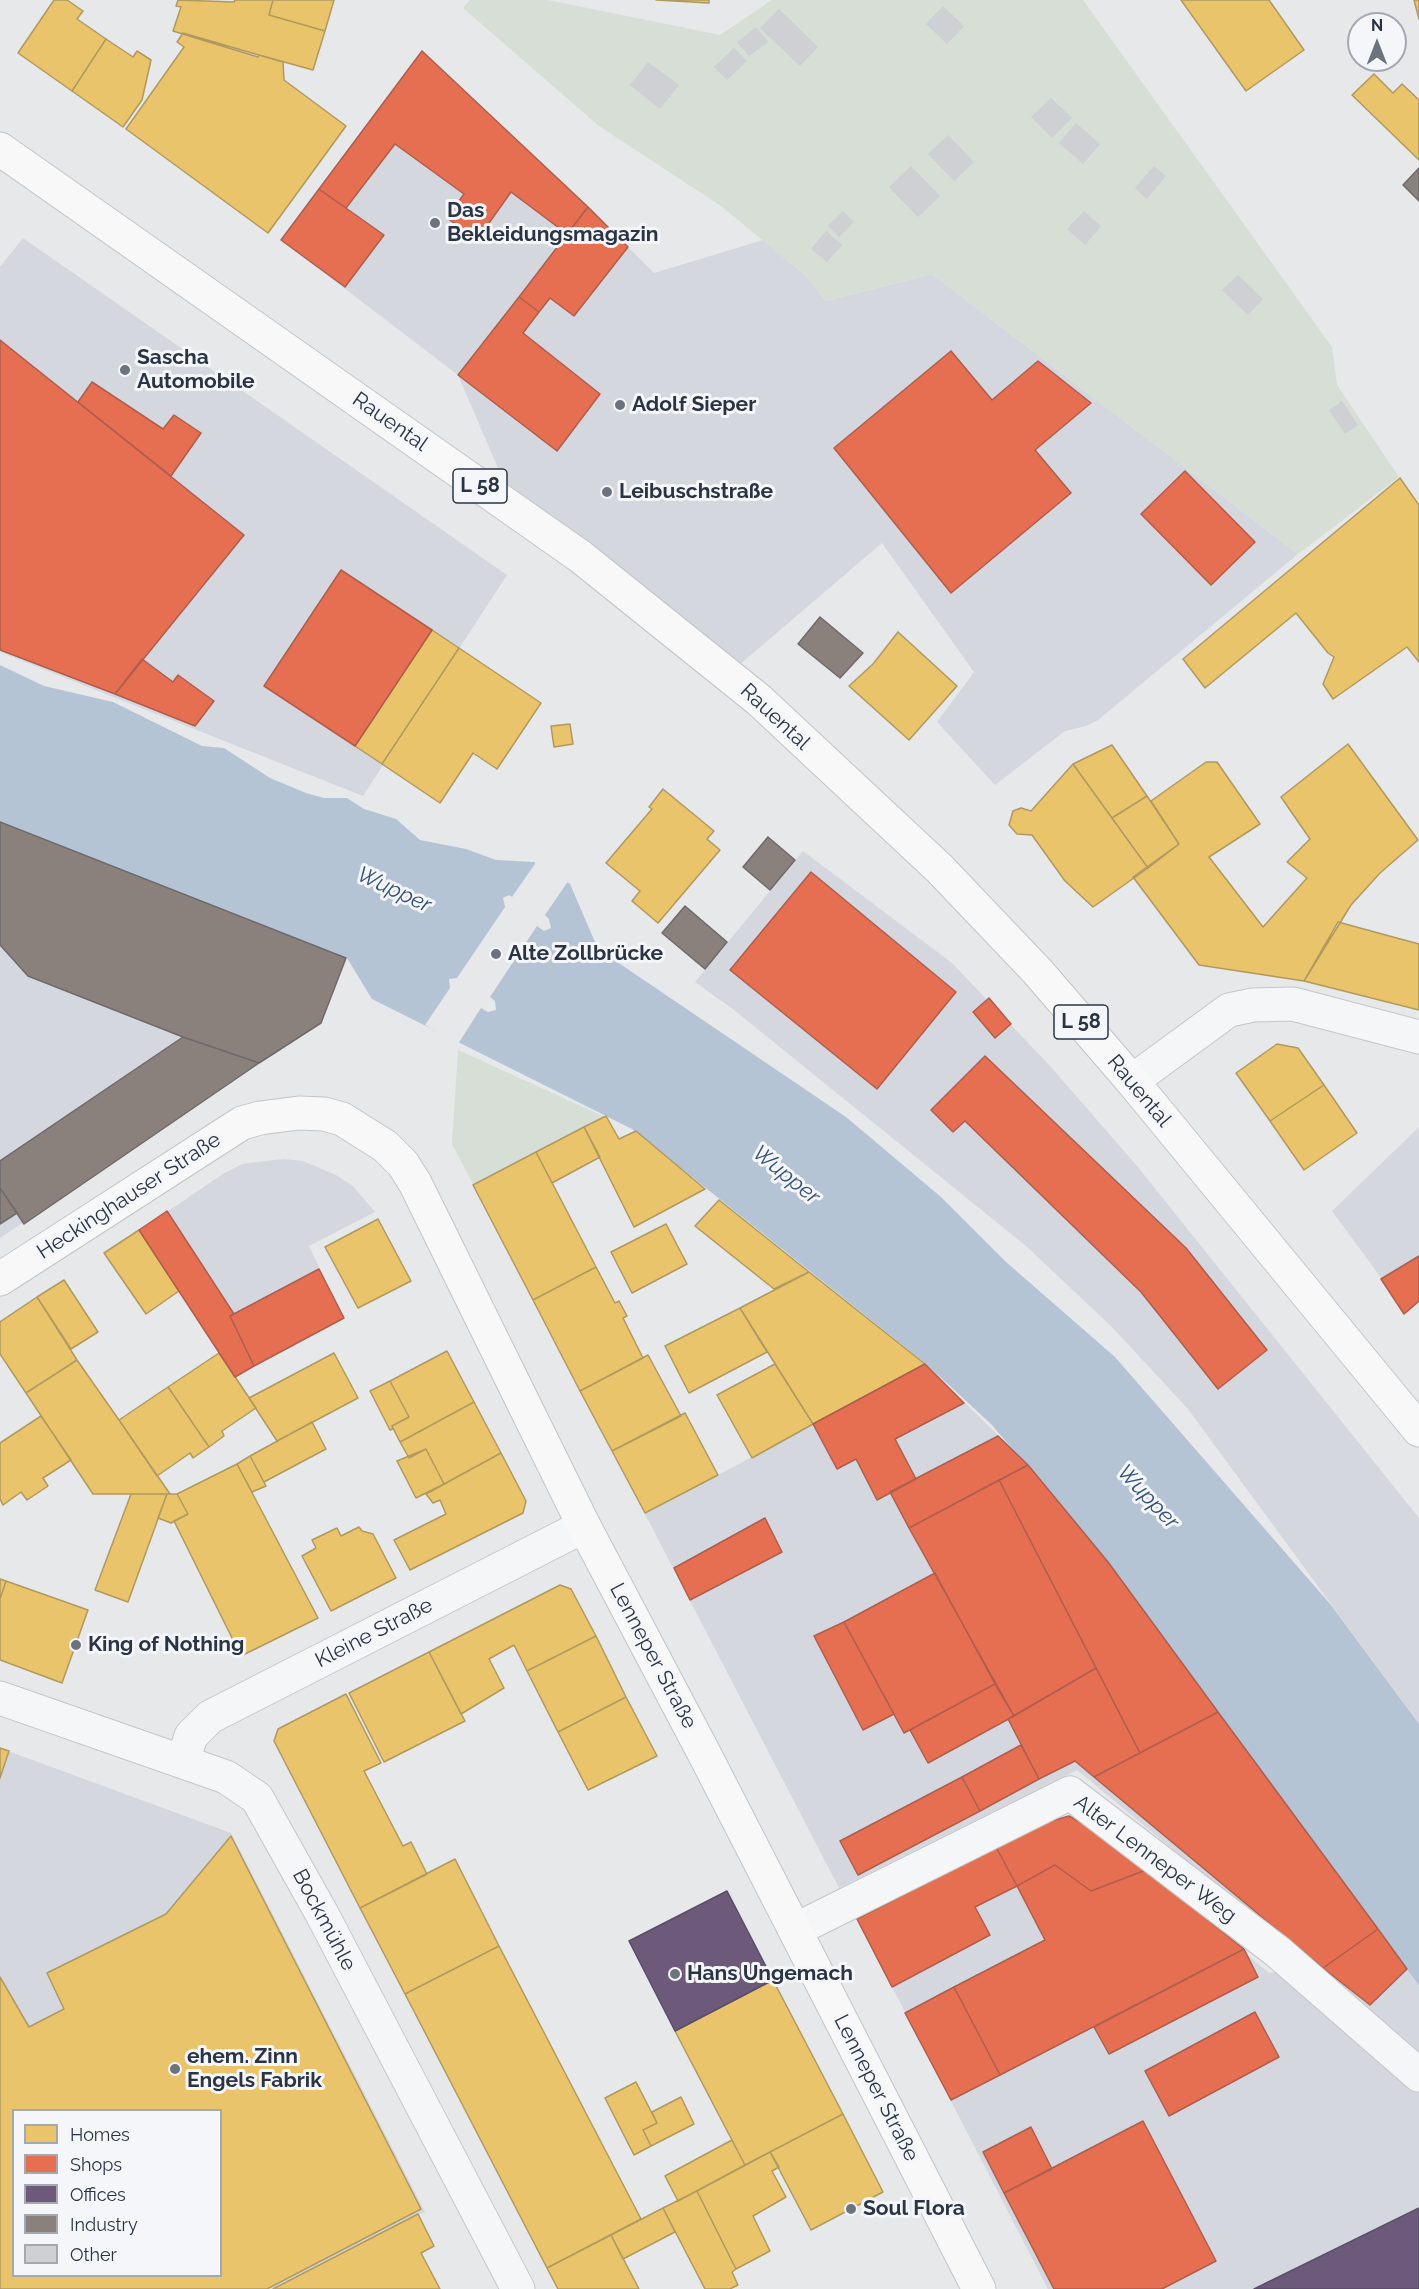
<!DOCTYPE html>
<meta charset="utf-8">
<style>
body{margin:0}
#map{position:relative;width:1419px;height:2289px;overflow:hidden;background:#e6e8ea;font-family:Raleway,sans-serif}
canvas{display:block}
.legend{position:absolute;left:12px;top:2109px;width:210px;height:168px;box-sizing:border-box;background:#f4f6f9;border:2px solid #a4a8b1;margin:0;padding:8px 10px;list-style:none;font-size:18px;color:#2b3445}
.legend li{display:flex;align-items:center;gap:12px;height:30px}
.legend b{width:30px;border:2px solid #a4a8b1}
.north{position:absolute;left:1347px;top:12px;width:60px;height:60px;box-sizing:border-box;background:#f4f6f9;border:2px solid #a4a8b1;border-radius:50%;rotate:0deg;font-size:16px;font-weight:700;line-height:24px;text-align:center;color:#2b3445}
.north::after{content:'';display:block;margin:auto;width:21px;height:27px;background:#6c737f;clip-path:polygon(50% 0,100% 100%,50% 72%,0 100%)}
</style>
<div id="map">
<canvas width="1419" height="2289"></canvas>
<ul class="legend">
<li><b style="height:16px;background:#e9c46a"></b>Homes</li>
<li><b style="height:16px;background:#e76f51"></b>Shops</li>
<li><b style="height:16px;background:#6d597a"></b>Offices</li>
<li><b style="height:16px;background:#8a817c"></b>Industry</li>
<li><b style="height:16px;background:#ced0d3"></b>Other</li>
</ul>
<div class="north">N</div>
</div>
<script>
const context = document.querySelector('canvas').getContext('2d');
context.lineJoin = 'round';
function paint(path, color) { context.fillStyle = color; context.fill(path, 'evenodd'); }
const toPath = rows => new Path2D(rows.map(r => 'M' + r).join(''));
function strokePath(path, color, width, dash) { context.strokeStyle = color; context.lineWidth = width; context.lineCap = dash ? 'butt' : 'round'; context.setLineDash(dash || []); context.stroke(path); }
function drawText(font, color, halo, rows, align = 'center') {
  context.font = font + ' Raleway,sans-serif'; context.lineWidth = 6; context.setLineDash([]); context.textBaseline = 'middle'; context.strokeStyle = halo; context.fillStyle = color; for (const [text, x, y, turn = 0] of rows) {
    context.save(); context.translate(x, y); context.rotate((+turn || 0) * Math.PI / 180); context.textAlign = isNaN(turn) ? turn : align; if (halo) context.strokeText(text, 0, 0); context.fillText(text, 0, 0); context.restore();
  }
}
paint(toPath([
 [422,51,588,207,654,273,763,240,806,276,826,301,932,274,1298,554,1098,720,1086,726,1065,731,995,785,937,722,974,672,882,543,738,666,507,489,458,375,281,240],
 [23,238,507,575,363,796,0,652,0,267],
 [0,820,346,958,321,1022,0,1238],
 [803,851,952,963,1051,1067,1137,1166,1419,1518,1419,1724,1188,1409,1112,1327,1026,1246,734,1010,695,982],
 [1419,1127,1419,1302,1407,1313,1332,1211],
 [283,1159,303,1161,336,1175,353,1186,375,1212,309,1246,343,1317,236,1375,140,1230,223,1174,242,1164],
 [808,1272,925,1364,1038,1474,1223,1718,1419,1987,1419,2053,1077,1770,839,1888,645,1514,812,1425,739,1308],
 [0,1748,231,1833,425,2212,274,2289,0,2289],
 [14,2110,220,2110,220,2276,14,2276],
 [1093,1827,1269,1973,1281,1971,1419,2088,1419,2289,1048,2289,857,1919,1033,1830]
]), '#d4d7dd');
paint(toPath([
 [470,0,548,0,720,35,772,0,1083,0,1332,347,1337,385,1399,477,1298,554,932,274,826,301,806,276,721,206,599,126,463,8],
 [458,1050,605,1117,474,1186,452,1144]
]), '#d6ded6');
paint(toPath([
 [0,665,44,686,113,702,202,746,224,748,270,778,306,793,324,798,347,798,364,809,396,819,420,840,466,849,496,860,534,862,570,884,598,949,846,1117,941,1197,1006,1262,1115,1357,1331,1605,1419,1724,1419,1986,1094,1545,991,1424,925,1363,632,1129,372,999,347,958,0,822]
]), '#b4c4d5');
paint(toPath([
 [537,861,569,880,545,915,549,919,551,928,544,931,537,926,490,997,495,1001,496,1010,488,1012,481,1008,458,1044,425,1025,450,988,449,979,457,978,505,907,503,898,509,895,512,897]
]), '#e6e8ea');
const homes = toPath([
 [54,0,67,0,83,11,77,19,106,39,72,91,18,53,54,0],
 [178,0,234,2,235,0,273,0,269,15,325,31,313,70,259,55,258,57,173,31,181,7,176,6,178,0],
 [273,0,334,0,325,31,269,15,273,0],
 [656,0,709,0,709,3,656,0],
 [1181,0,1269,0,1304,50,1246,91,1181,0],
 [1414,0,1419,0,1419,19,1414,0],
 [183,33,283,62,284,80,346,126,268,233,126,129,184,47,177,42,183,33],
 [106,39,133,57,137,51,151,60,142,100,123,127,72,91,106,39],
 [1374,74,1393,93,1402,84,1419,100,1419,160,1352,95,1374,74],
 [1400,478,1419,505,1419,662,1407,647,1333,699,1323,684,1334,657,1328,653,1296,613,1205,688,1183,659,1400,478],
 [432,630,459,648,382,764,355,746,432,630],
 [898,632,957,686,909,740,849,686,873,664,898,632],
 [459,648,541,703,497,769,473,753,440,803,382,764,459,648],
 [570,724,573,744,554,747,551,726,570,724],
 [1348,744,1418,840,1380,873,1351,905,1304,981,1199,965,1133,877,1179,844,1151,801,1206,762,1217,762,1260,824,1209,857,1263,927,1307,878,1287,862,1310,839,1281,797,1348,744],
 [1112,745,1147,796,1112,818,1073,764,1112,745],
 [1073,764,1148,868,1093,907,1065,881,1032,835,1017,834,1009,825,1013,811,1021,808,1031,811,1073,764],
 [663,789,714,831,707,839,720,850,658,923,632,901,640,891,606,863,652,809,649,807,663,789],
 [1147,796,1179,844,1148,868,1112,818,1147,796],
 [1338,922,1419,944,1419,1010,1304,981,1338,922],
 [1277,1044,1298,1048,1324,1085,1270,1121,1236,1073,1277,1044],
 [1324,1085,1357,1133,1304,1170,1270,1121,1324,1085],
 [606,1116,619,1139,636,1131,705,1189,634,1227,584,1127,606,1116],
 [584,1127,600,1157,552,1183,536,1152,584,1127],
 [536,1152,596,1267,533,1300,473,1185,536,1152],
 [719,1200,809,1272,774,1289,695,1226,719,1200],
 [378,1219,411,1281,358,1308,325,1247,378,1219],
 [666,1224,687,1264,632,1293,611,1252,666,1224],
 [139,1230,179,1291,146,1314,104,1253,139,1230],
 [596,1267,615,1303,619,1301,627,1316,623,1318,643,1358,580,1391,533,1300,596,1267],
 [809,1272,925,1364,813,1424,740,1308,809,1272],
 [64,1280,98,1332,71,1349,37,1297,64,1280],
 [37,1297,77,1360,26,1393,0,1354,0,1322,37,1297],
 [740,1308,767,1352,689,1393,665,1346,740,1308],
 [447,1351,474,1402,400,1442,392,1426,409,1417,390,1381,447,1351],
 [219,1353,256,1408,222,1431,224,1436,209,1447,168,1387,219,1353],
 [334,1353,358,1398,277,1441,249,1398,334,1353],
 [648,1355,681,1416,612,1451,580,1391,648,1355],
 [77,1360,119,1420,170,1494,93,1494,26,1393,77,1360],
 [775,1364,813,1424,752,1458,717,1395,775,1364],
 [390,1381,409,1417,392,1426,393,1429,390,1430,370,1391,390,1381],
 [168,1387,209,1447,193,1458,190,1453,157,1476,119,1420,168,1387],
 [474,1402,501,1453,444,1484,426,1449,409,1458,400,1442,474,1402],
 [685,1413,718,1475,645,1513,612,1451,685,1413],
 [41,1416,71,1460,43,1478,48,1486,27,1500,21,1492,3,1505,0,1499,0,1443,41,1416],
 [312,1422,326,1449,264,1482,250,1456,312,1422],
 [426,1449,444,1484,416,1498,397,1461,426,1449],
 [501,1453,526,1501,523,1513,410,1570,394,1540,446,1514,440,1500,433,1503,426,1494,501,1453],
 [250,1456,266,1486,252,1492,237,1464,250,1456],
 [237,1464,318,1618,241,1656,174,1521,188,1514,177,1494,237,1464],
 [131,1494,167,1494,128,1602,95,1590,131,1494],
 [167,1494,177,1494,188,1514,171,1523,158,1518,167,1494],
 [359,1527,362,1531,373,1534,396,1578,331,1611,302,1556,316,1548,312,1540,337,1528,341,1536,359,1527],
 [0,1579,6,1581,0,1599,0,1579],
 [6,1581,88,1610,62,1683,0,1660,0,1599,6,1581],
 [560,1585,571,1589,596,1636,527,1671,514,1645,489,1659,504,1688,461,1714,429,1652,560,1585],
 [596,1636,626,1697,558,1732,527,1671,596,1636],
 [429,1652,465,1721,384,1762,349,1693,429,1652],
 [346,1694,381,1763,364,1771,403,1846,411,1842,427,1874,360,1908,274,1741,278,1729,346,1694],
 [626,1697,657,1756,588,1790,558,1732,626,1697],
 [0,1748,9,1751,0,1778,0,1748],
 [231,1836,421,2209,267,2289,0,2289,0,1977,29,2027,64,2009,47,1973,166,1914,231,1836],
 [14,2110,220,2110,220,2276,14,2276,14,2110],
 [455,1859,499,1946,405,1994,360,1908,455,1859],
 [499,1946,641,2219,547,2268,405,1994,499,1946],
 [773,1980,843,2114,745,2165,675,2031,773,1980],
 [636,2082,657,2123,643,2130,651,2146,634,2155,605,2098,636,2082],
 [681,2097,694,2124,651,2146,643,2130,657,2123,652,2112,681,2097],
 [843,2114,883,2192,811,2230,770,2152,843,2114],
 [732,2140,745,2165,678,2201,665,2176,732,2140],
 [770,2152,779,2167,772,2171,786,2197,753,2216,770,2251,736,2269,697,2191,770,2152],
 [697,2191,736,2269,732,2272,738,2285,730,2289,705,2289,663,2208,697,2191],
 [663,2208,675,2232,623,2259,611,2235,663,2208],
 [418,2214,434,2246,421,2253,440,2289,273,2289,418,2214],
 [611,2235,639,2289,558,2289,547,2268,611,2235]
]);
paint(homes, '#e9c46a');
strokePath(homes, '#b0995f', 1.5);
const shops = toPath([
 [422,51,588,207,567,234,511,192,477,240,447,218,464,194,395,144,346,208,319,189,422,51],
 [319,189,384,235,345,287,281,240,319,189],
 [588,207,628,247,574,316,550,298,539,312,519,297,588,207],
 [519,297,539,312,523,333,600,394,557,451,458,375,519,297],
 [0,340,244,535,115,694,0,650,0,340],
 [951,351,992,400,1038,361,1091,403,1035,450,1071,493,951,593,834,448,951,351],
 [92,382,163,429,174,415,201,433,171,476,78,402,92,382],
 [1185,471,1255,542,1211,585,1141,514,1185,471],
 [341,570,432,630,355,746,264,686,341,570],
 [142,659,173,682,178,675,214,701,195,726,115,694,142,659],
 [811,872,956,992,877,1089,730,970,811,872],
 [989,998,1011,1024,995,1038,973,1012,989,998],
 [985,1056,1186,1248,1267,1350,1218,1389,1141,1292,965,1121,953,1132,931,1110,985,1056],
 [167,1211,234,1314,230,1316,254,1366,235,1377,139,1230,167,1211],
 [1419,1256,1419,1301,1404,1314,1381,1279,1419,1256],
 [319,1269,344,1318,254,1366,230,1316,319,1269],
 [925,1364,964,1403,895,1439,916,1479,877,1500,856,1459,837,1469,813,1424,925,1364],
 [998,1436,1028,1465,909,1528,890,1492,998,1436],
 [1028,1465,1108,1562,1218,1712,1140,1753,999,1480,1028,1465],
 [999,1480,1096,1668,1014,1716,909,1528,999,1480],
 [765,1518,782,1552,690,1600,674,1568,765,1518],
 [935,1573,995,1684,904,1733,844,1622,935,1573],
 [844,1622,894,1714,863,1730,814,1636,844,1622],
 [1096,1668,1140,1753,1094,1777,1075,1761,1039,1779,1008,1719,1096,1668],
 [995,1684,1014,1716,928,1763,910,1730,995,1684],
 [1218,1712,1378,1929,1323,1968,1094,1777,1218,1712],
 [1021,1745,1039,1779,980,1811,962,1777,1021,1745],
 [962,1777,980,1811,858,1875,840,1841,962,1777],
 [1069,1816,1101,1833,1146,1870,1091,1891,1055,1865,1017,1886,996,1847,1034,1826,1069,1816],
 [996,1847,1017,1886,975,1907,990,1935,892,1987,857,1919,996,1847],
 [1055,1865,1091,1891,1146,1870,1244,1949,1000,2075,954,1987,1045,1940,1017,1886,1055,1865],
 [1378,1929,1407,1969,1370,2005,1323,1968,1378,1929],
 [1244,1949,1258,1977,1109,2054,1094,2027,1244,1949],
 [954,1987,1000,2075,951,2100,905,2013,954,1987],
 [1255,2012,1279,2057,1169,2116,1145,2071,1255,2012],
 [1143,2121,1216,2261,1162,2289,1054,2289,1004,2193,1143,2121],
 [1031,2127,1052,2169,1004,2193,983,2152,1031,2127]
]);
paint(shops, '#e76f51');
strokePath(shops, '#af5d4d', 1.5);
const offices = toPath([
 [727,1891,773,1980,675,2031,629,1941,727,1891],
 [1419,2208,1419,2289,1254,2289,1419,2208]
]);
paint(offices, '#6d597a');
strokePath(offices, '#594e6a', 1.5);
const industry = toPath([
 [1419,168,1419,201,1403,185,1419,168],
 [820,617,863,653,840,678,798,644,820,617],
 [0,822,346,958,321,1023,259,1063,183,1037,28,976,0,945,0,822],
 [768,837,795,860,770,890,743,867,768,837],
 [685,906,727,942,705,969,662,933,685,906],
 [183,1037,259,1063,24,1224,0,1188,0,1161,183,1037],
 [0,1188,17,1213,0,1224,0,1188]
]);
paint(industry, '#8a817c');
strokePath(industry, '#6e6a6c', 1.5);
paint(toPath([
 [943,6,964,26,947,44,926,24],
 [779,9,818,47,800,66,760,28],
 [756,27,768,42,749,56,737,42],
 [734,48,747,61,727,80,714,67],
 [648,62,679,85,660,109,630,85],
 [1051,98,1072,118,1052,138,1031,117],
 [1076,123,1100,144,1083,164,1059,143],
 [948,135,974,162,954,181,928,154],
 [911,166,940,196,918,217,889,187],
 [1154,166,1166,176,1147,199,1135,188],
 [843,211,854,222,839,237,828,226],
 [1084,211,1101,226,1085,245,1067,229],
 [826,231,842,245,827,262,811,249],
 [1238,275,1263,299,1248,315,1222,290],
 [1342,401,1358,425,1345,434,1329,410]
]), '#ced0d3');
const minor = toPath([
 [1132,1081,1229,1010,1253,1005,1293,1004,1419,1037],
 [0,1698,226,1777,257,1798,322,1914,518,2289],
 [183,1761,191,1736,210,1717,584,1526],
 [795,1930,1070,1793,1278,1952,1419,2075]
]);
const major = toPath([
 [0,149,581,557,759,700,940,869,1038,972,1132,1081,1419,1430],
 [0,1279,242,1123,260,1118,299,1113,324,1114,342,1119,385,1146,403,1164,415,1183,584,1526,706,1757,979,2289]
]);
strokePath(minor, '#c4c6c8', 35);
strokePath(major, '#c2c5c8', 35);
strokePath(minor, '#f5f6f7', 33);
strokePath(major, '#f8f8f8', 33);
for (const [x, y, r, color] of [
 [435,223,6,"#6c737f"],
 [125,370,6,"#6c737f"],
 [620,405,6,"#6c737f"],
 [607,492,6,"#6c737f"],
 [496,954,6,"#6c737f"],
 [76,1645,6,"#6c737f"],
 [675,1974,6,"#6c737f"],
 [175,2069,6,"#6c737f"],
 [851,2209,6,"#6c737f"]
]) { const dot = new Path2D(); dot.arc(x, y, r, 0, 2 * Math.PI); context.fillStyle = color; context.fill(dot); strokePath(dot, '#f4f6f9', 2); }
for (const [x, y, w] of [
 [480,486,54],
 [1081,1022,54]
]) { const box = new Path2D(); box.roundRect(x - w / 2, y - 17, w, 34, 4.5); context.fillStyle = '#f4f6f9'; context.fill(box); strokePath(box, '#2b3445', 1.5); }
drawText('bold 20px', '#2b3445', null, [
 ["L 58",480,486],
 ["L 58",1081,1022]
]);
drawText('bold 21px', '#2b3445', '#f4f6f9', [
 ["Das",447,211],
 ["Bekleidungsmagazin",447,235],
 ["Sascha",137,358],
 ["Automobile",137,382],
 ["Adolf Sieper",632,405],
 ["Leibuschstraße",619,492],
 ["Alte Zollbrücke",508,954],
 ["King of Nothing",88,1645],
 ["Hans Ungemach",687,1974],
 ["ehem. Zinn",187,2057],
 ["Engels Fabrik",187,2081],
 ["Soul Flora",863,2209]
], 'left');
drawText('21px', '#2b3445', '#f4f6f9', [
 ["Rauental",390,422,35],
 ["Rauental",775,717,43],
 ["Rauental",1139,1091,50],
 ["Heckinghauser Straße",129,1196,-33],
 ["Kleine Straße",374,1633,-27],
 ["Lenneper Straße",653,1656,62],
 ["Alter Lenneper Weg",1155,1859,37],
 ["Bockmühle",324,1920,62],
 ["Lenneper Straße",876,2088,63]
]);
drawText('italic 22px', '#34527a', '#f4f6f9', [
 ["Wupper",394,890,25],
 ["Wupper",786,1175,39],
 ["Wupper",1148,1497,47]
]);
</script>
